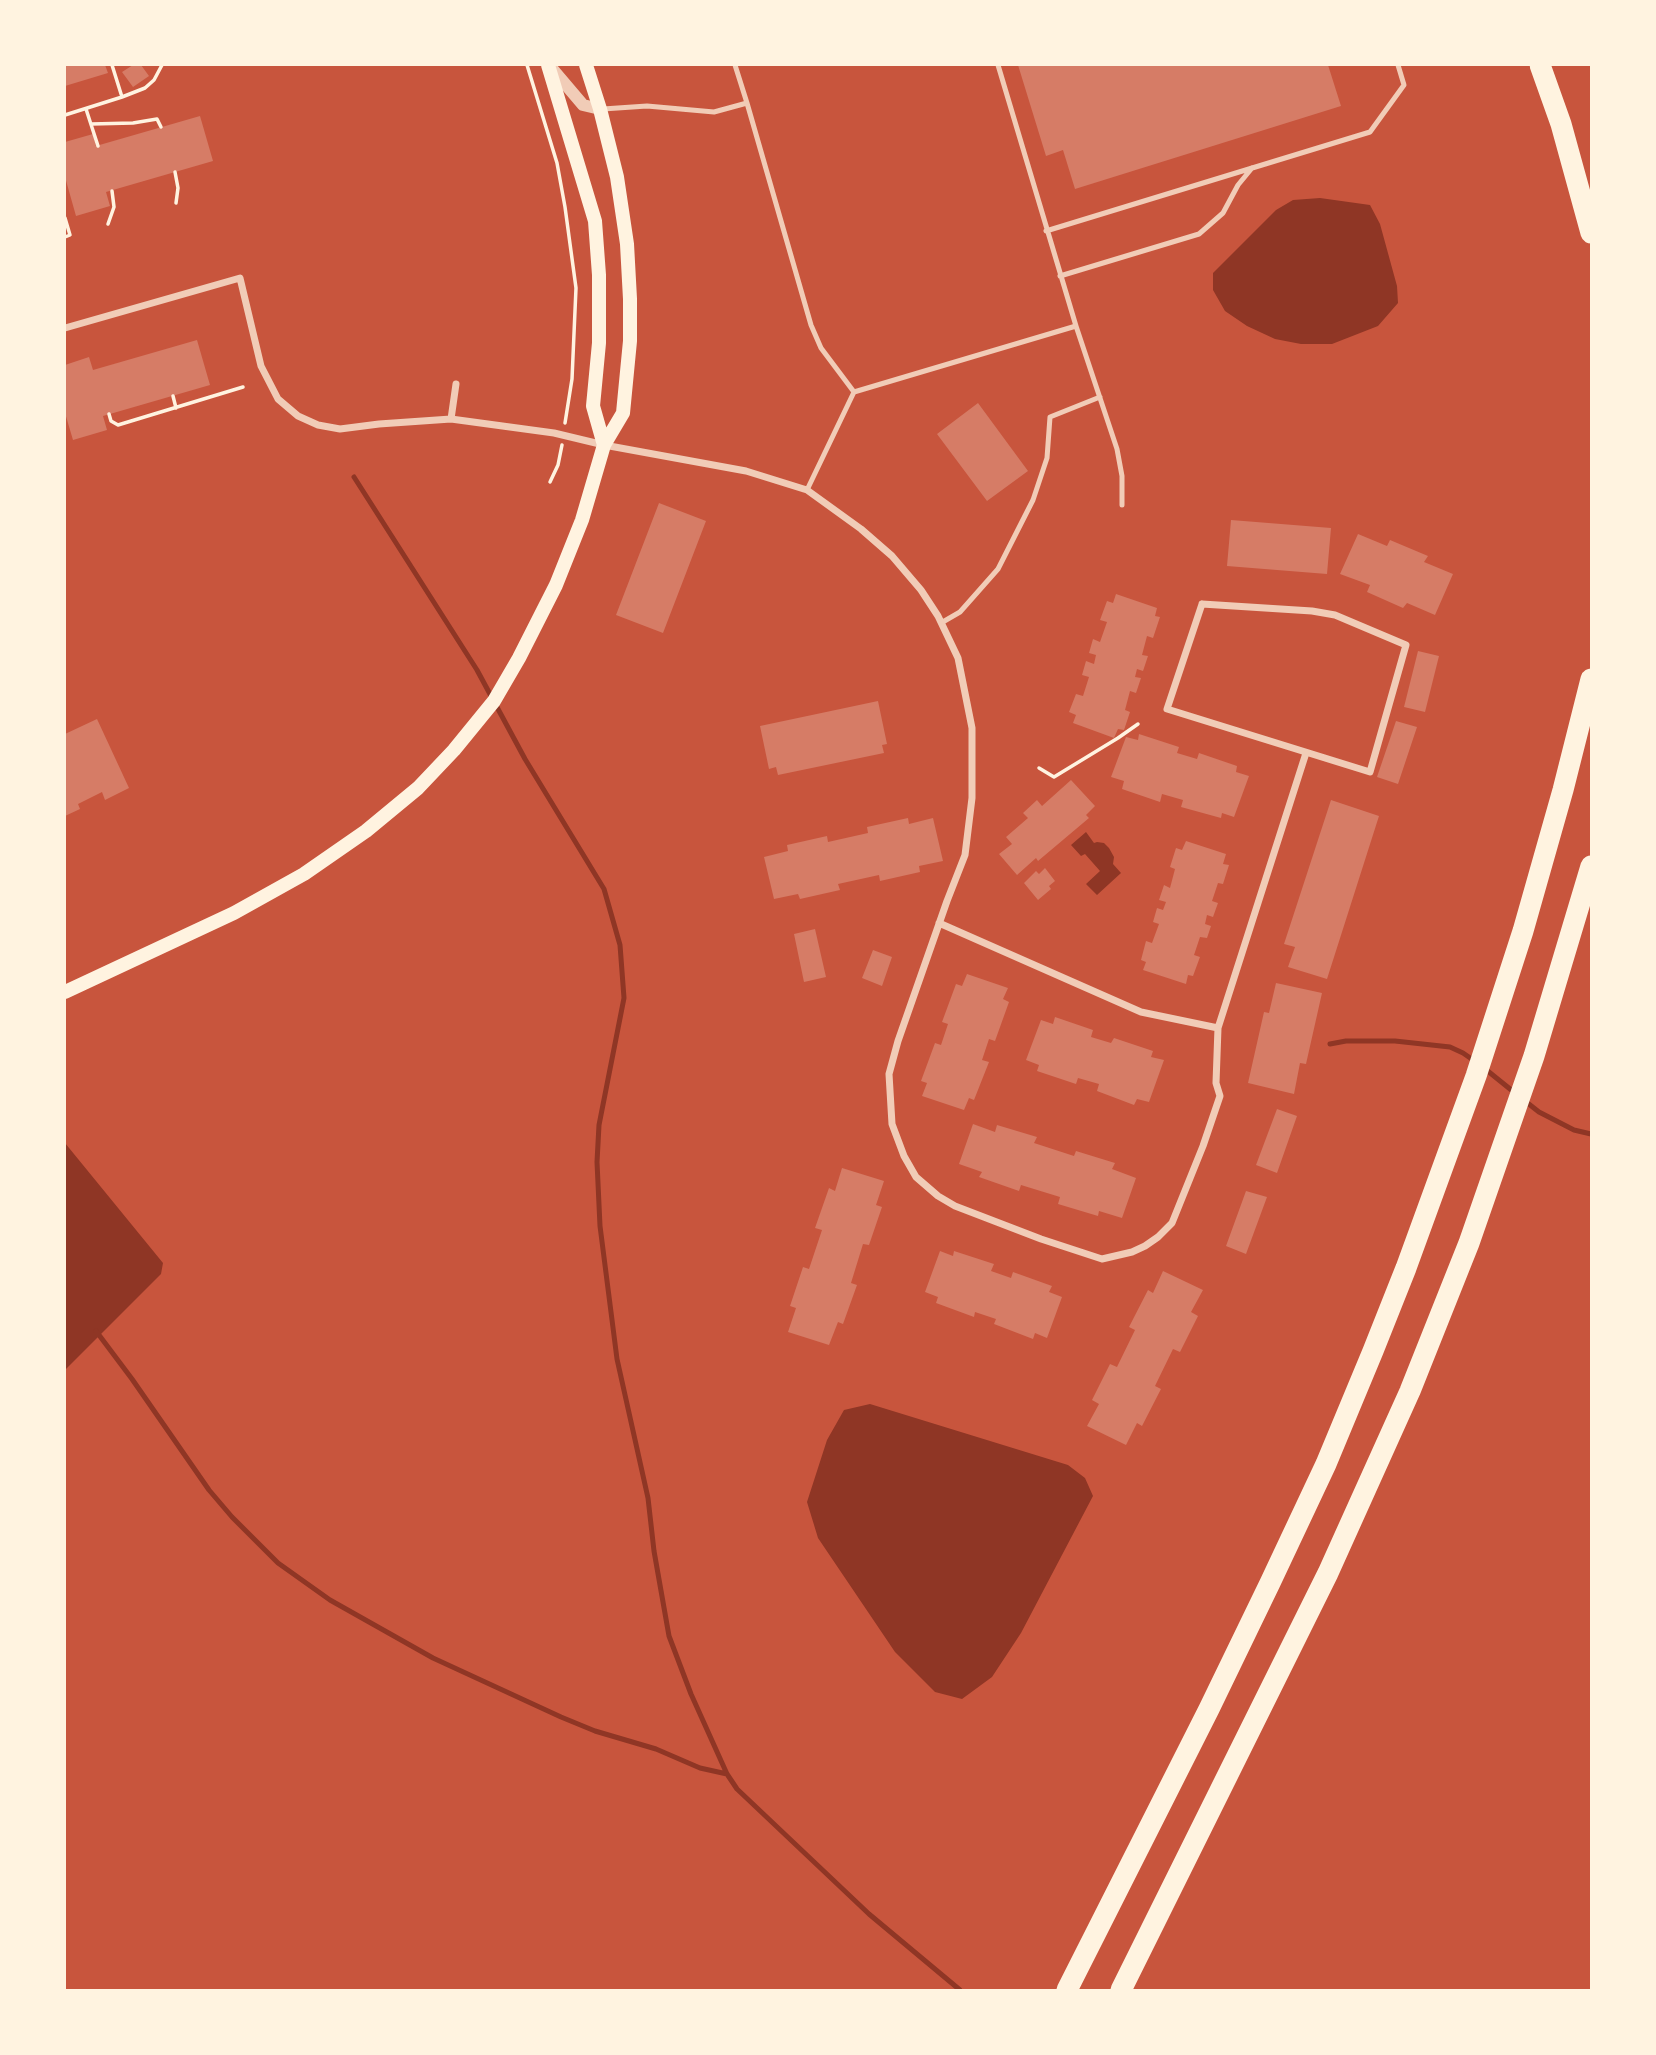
<!DOCTYPE html>
<style>
body{margin:0}
#map{position:relative;width:1656px;height:2055px;overflow:hidden;background:#c8553d;font-family:"Sofia Sans Condensed",sans-serif}
canvas{display:block}
.frame{position:absolute;inset:0;border:66px solid #fff3e0;pointer-events:none}
</style>
<div id="map">
<canvas width="1656" height="2055"></canvas>
<div class="frame"></div>
</div>
<script>
const context = document.querySelector('canvas').getContext('2d');
context.lineJoin = 'round';
function paint(path, color) { context.fillStyle = color; context.fill(path, 'evenodd'); }
const toPath = rows => new Path2D(rows.map(r => 'M' + r).join(''));
function strokePath(path, color, width, dash) { context.strokeStyle = color; context.lineWidth = width; context.lineCap = dash ? 'butt' : 'round'; context.setLineDash(dash || []); context.stroke(path); }
paint(toPath([
 [1320,198,1370,205,1380,224,1397,286,1398,303,1378,326,1332,344,1301,344,1275,339,1247,326,1225,311,1213,290,1213,273,1276,210,1293,200],
 [1086,832,1094,843,1097,842,1104,843,1109,848,1114,857,1113,864,1121,873,1097,895,1086,884,1100,871,1085,854,1081,856,1071,845],
 [65,1143,163,1263,161,1274,65,1370],
 [870,1404,1068,1465,1085,1478,1093,1496,1021,1633,992,1677,962,1699,935,1692,895,1652,818,1538,807,1502,827,1440,844,1410]
]), '#8f3625');
strokePath(toPath([
 [354,477,477,670,525,759,604,889,620,945,624,998,599,1125,597,1162,600,1226,617,1359,648,1498,654,1551,669,1636,691,1694,727,1774,737,1789,869,1914,960,1990],
 [1330,1044,1346,1041,1395,1041,1450,1047,1463,1053,1476,1062],
 [1484,1068,1515,1093],
 [1525,1101,1539,1112,1574,1130,1591,1134],
 [96,1331,132,1379,209,1490,232,1517,278,1563,330,1600,433,1658,561,1717,595,1731,656,1749,700,1768,727,1774]
]), '#8f3625', 5);
paint(toPath([
 [65,65,105,65,108,73,65,86],
 [133,65,141,65,149,76,133,87,122,72],
 [1018,65,1328,65,1341,106,1075,189,1063,150,1046,156],
 [200,116,213,161,106,192,110,206,76,216,65,177,65,142,93,134,96,146],
 [197,340,210,385,103,416,107,430,73,440,65,413,65,365,89,357,93,370],
 [978,403,1028,471,987,501,937,434],
 [659,503,706,521,663,633,616,615],
 [1231,520,1331,528,1327,574,1227,566],
 [1358,534,1387,546,1390,540,1428,556,1424,562,1453,574,1435,615,1407,603,1403,608,1367,592,1370,585,1340,574],
 [1116,594,1157,608,1155,616,1160,617,1153,638,1147,636,1142,655,1148,656,1143,671,1137,669,1135,677,1141,678,1136,693,1130,691,1125,710,1130,712,1124,730,1118,729,1114,738,1073,723,1076,715,1069,712,1076,694,1083,696,1089,677,1082,675,1086,661,1094,664,1096,655,1089,653,1093,639,1100,642,1107,622,1100,620,1107,601,1113,603],
 [1418,651,1439,656,1425,712,1404,707],
 [878,701,887,744,882,745,884,753,778,775,776,767,769,769,760,726],
 [97,719,129,788,105,800,102,792,78,804,80,809,65,816,65,734],
 [1396,721,1417,727,1398,784,1377,777],
 [1139,734,1179,747,1177,753,1197,759,1199,753,1237,766,1236,772,1249,776,1234,817,1222,813,1221,818,1181,807,1183,800,1162,794,1160,802,1122,789,1124,781,1111,777,1126,737,1138,740],
 [1071,780,1095,806,1086,815,1089,818,1038,861,1036,858,1017,875,999,854,1012,844,1006,837,1028,818,1023,813,1037,800,1042,806],
 [1331,800,1379,816,1327,979,1288,967,1295,947,1284,944],
 [908,818,909,824,933,818,943,861,919,866,920,872,880,881,879,875,838,884,840,890,800,899,798,894,774,899,764,857,788,851,787,845,827,836,828,842,868,833,867,827],
 [1186,841,1226,854,1223,864,1229,865,1223,884,1218,883,1212,901,1218,903,1213,917,1207,915,1205,924,1211,926,1207,938,1200,937,1194,955,1200,957,1193,976,1188,975,1186,984,1143,970,1146,962,1141,960,1146,941,1152,943,1159,924,1153,922,1157,908,1163,910,1166,902,1159,900,1164,885,1170,888,1175,869,1170,867,1176,848,1182,850],
 [1045,868,1055,881,1049,886,1051,889,1038,900,1024,883,1036,871,1039,874],
 [815,929,826,977,804,982,794,934],
 [873,950,892,957,882,986,862,978],
 [967,974,1008,988,1003,999,1009,1002,995,1041,989,1039,982,1060,989,1062,974,1100,969,1098,964,1110,922,1096,927,1083,921,1081,935,1043,941,1045,948,1024,942,1022,956,984,962,986],
 [1276,983,1322,993,1306,1064,1300,1063,1294,1094,1248,1083,1264,1012,1269,1013],
 [1055,1017,1093,1030,1091,1037,1111,1043,1114,1038,1153,1051,1151,1057,1164,1060,1149,1102,1137,1099,1134,1105,1097,1091,1099,1084,1078,1078,1076,1084,1037,1071,1039,1065,1026,1060,1041,1020,1053,1024],
 [1277,1109,1297,1116,1277,1173,1256,1165],
 [973,1124,995,1132,997,1125,1037,1137,1034,1143,1074,1156,1076,1151,1115,1163,1112,1169,1136,1178,1122,1218,1099,1211,1098,1216,1058,1204,1060,1197,1021,1185,1019,1191,979,1177,982,1172,959,1164],
 [842,1168,884,1181,876,1205,882,1207,869,1245,863,1244,851,1283,857,1285,843,1324,838,1322,829,1345,788,1332,796,1308,790,1306,803,1267,809,1269,822,1230,815,1228,829,1188,835,1191],
 [1246,1191,1267,1197,1246,1254,1226,1246],
 [940,1251,953,1256,954,1251,994,1264,991,1271,1011,1278,1013,1272,1052,1286,1049,1292,1062,1297,1047,1338,1035,1333,1033,1339,994,1324,996,1319,975,1312,974,1317,936,1303,938,1297,925,1292],
 [1163,1271,1203,1290,1191,1312,1198,1316,1180,1352,1173,1349,1155,1386,1161,1389,1142,1426,1137,1423,1126,1445,1087,1426,1099,1404,1092,1400,1110,1364,1117,1367,1135,1330,1129,1327,1148,1290,1153,1293]
]), '#d67c66');
strokePath(toPath([
 [527,65,557,163,565,207,576,288,572,379,565,423],
 [122,97,145,88,154,80,162,65],
 [86,109,98,146],
 [65,115,122,97,112,65],
 [91,124,133,123,157,119,161,127],
 [175,172,178,188,176,203],
 [65,218,70,235,65,237],
 [108,224,114,207,112,191],
 [173,396,176,408],
 [109,414,111,421,118,425,243,387],
 [550,482,558,465,562,445],
 [1039,768,1054,777,1118,738,1138,724]
]), '#fff3e0', 3.5);
strokePath(toPath([
 [998,65,1076,326,1117,449,1122,476,1122,505],
 [747,103,811,325,821,348,854,392],
 [603,109,647,106,714,112,747,103,735,65],
 [1046,231,1370,132,1404,85,1398,65],
 [1060,276,1199,234,1223,213,1238,185,1252,168],
 [807,490,854,392,1076,326],
 [941,623,960,612,998,569,1033,500,1047,458,1050,417,1100,397]
]), '#f1ccb7', 5);
strokePath(toPath([
 [65,328,240,278,261,366,278,399,298,416,318,425,340,429,379,424,451,419,554,433,604,445,746,471,807,490,861,529,892,556,921,590,938,616,958,658,972,728,972,798,965,855,947,901,898,1041,889,1074,892,1124,904,1156,916,1177,938,1196,955,1206,1041,1239,1102,1259,1132,1252,1145,1246,1158,1237,1172,1223,1203,1146,1220,1096,1216,1083,1218,1028,1306,753],
 [451,419,456,384],
 [1202,604,1312,611,1335,615,1406,645,1370,772,1167,709,1202,604],
 [939,923,1141,1012,1218,1028]
]), '#f1ccb7', 7);
strokePath(toPath([
 [549,65,583,105,600,109]
]), '#f1ccb7', 12);
strokePath(toPath([
 [548,65,595,221,599,275,599,343,593,406,604,445],
 [65,992,234,913,304,874,366,831,418,788,454,750,494,701,519,658,556,585,582,520,604,445,623,413,630,341,630,299,627,244,617,177,600,109,586,65]
]), '#fff3e0', 14);
strokePath(toPath([
 [1540,65,1561,124,1591,233],
 [1067,1990,1209,1709,1270,1583,1326,1464,1373,1351,1406,1268,1476,1076,1523,931,1563,790,1591,679],
 [1121,1990,1328,1573,1410,1391,1469,1243,1534,1056,1591,866]
]), '#fff3e0', 21);
</script>
